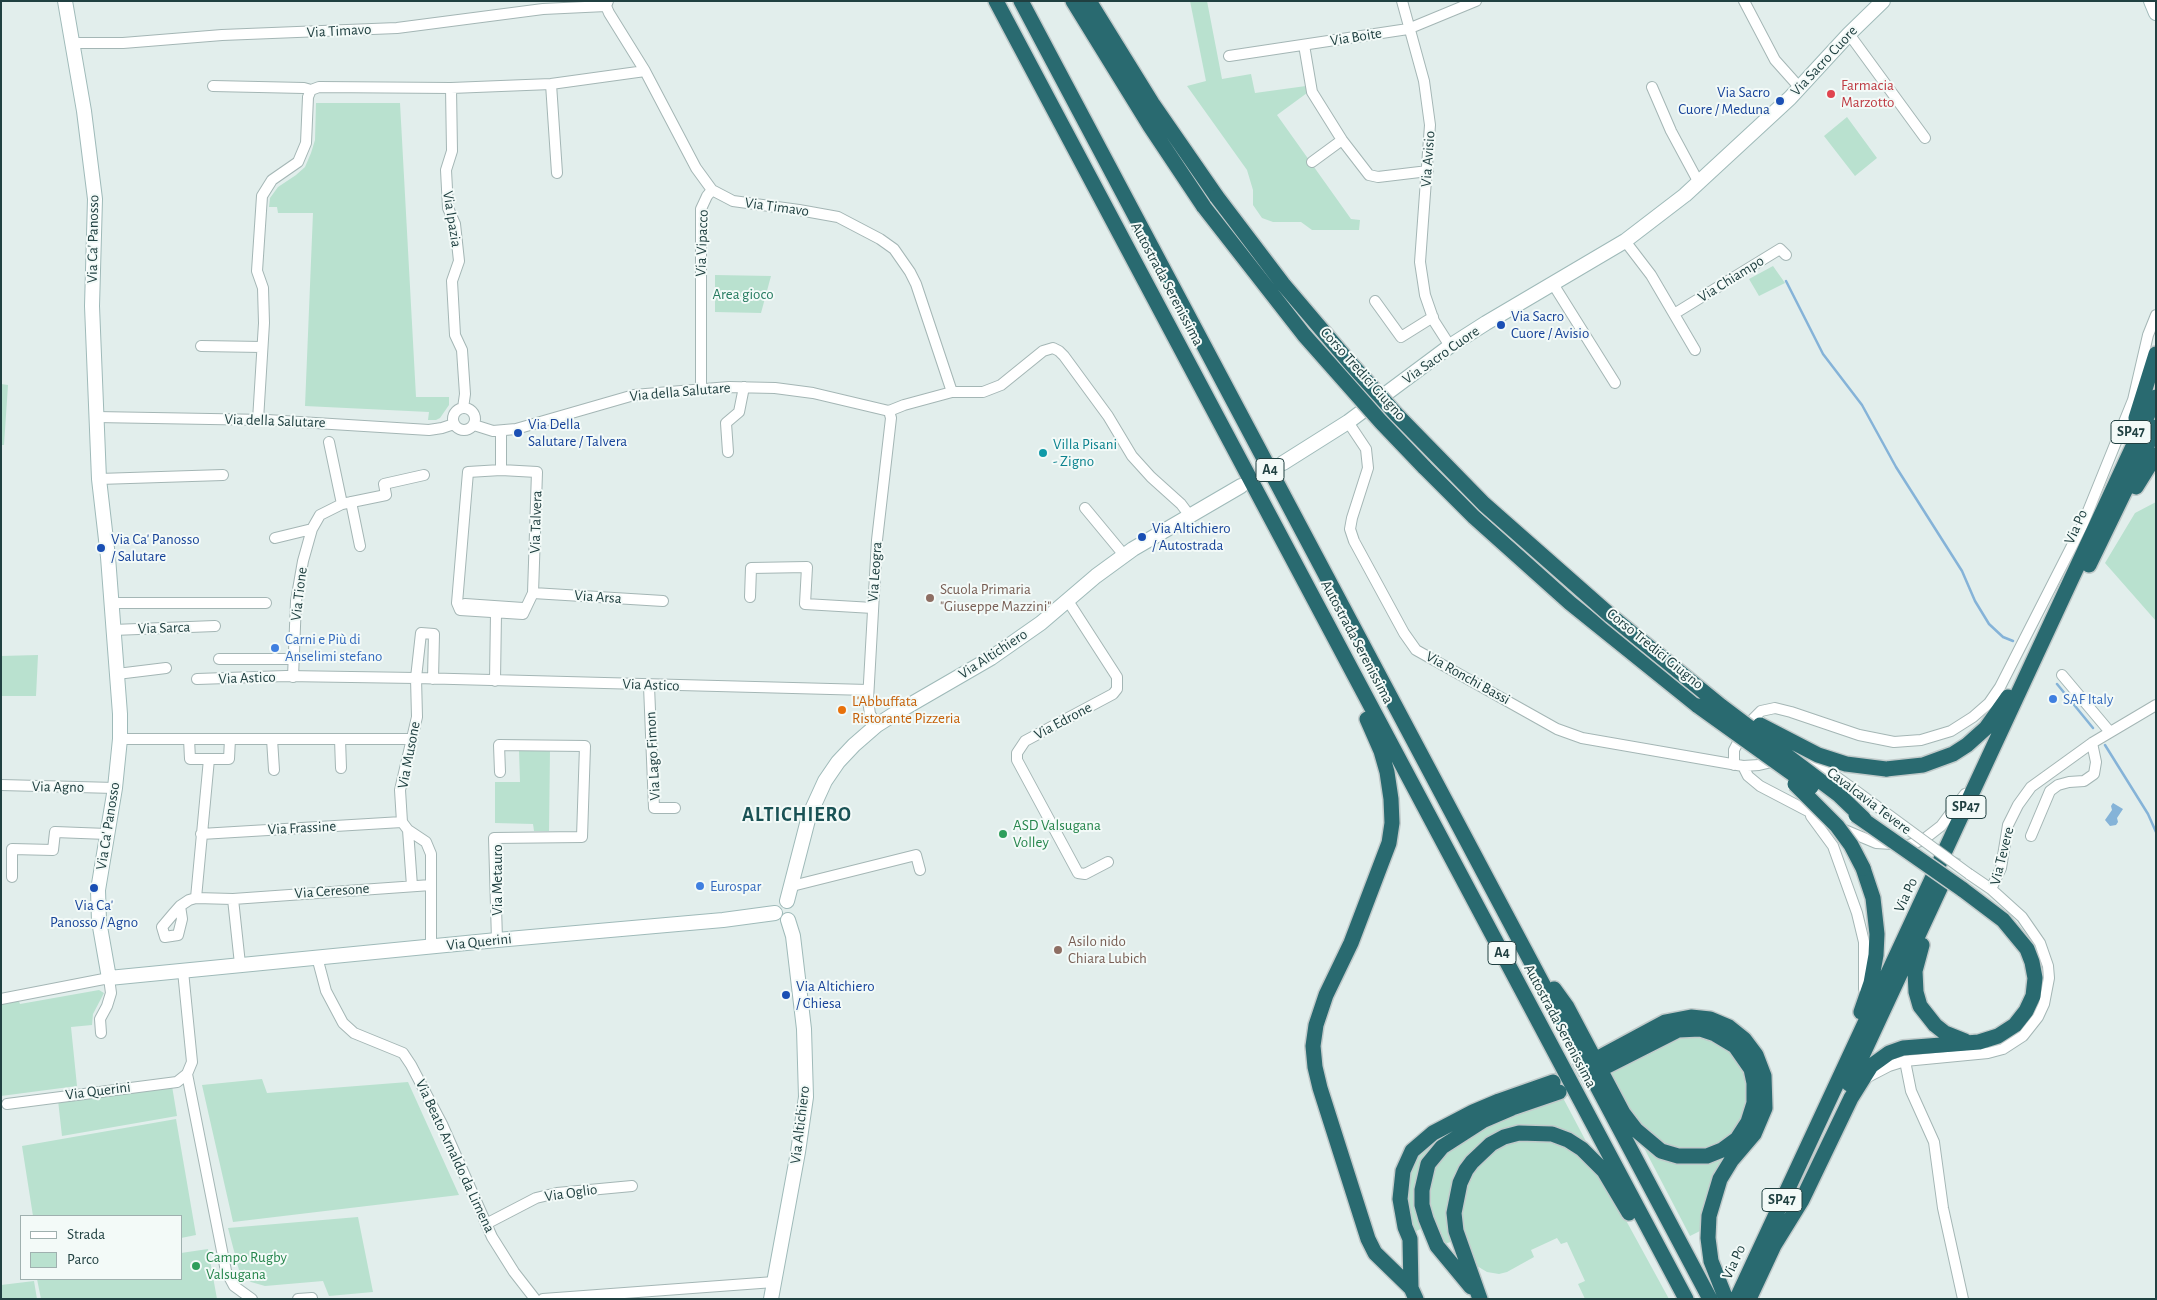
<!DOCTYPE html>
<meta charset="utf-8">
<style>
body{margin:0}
#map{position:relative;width:2157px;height:1300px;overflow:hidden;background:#e2eeec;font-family:"Alegreya Sans",sans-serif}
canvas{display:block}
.frame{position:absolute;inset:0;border:2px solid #204041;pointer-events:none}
.legend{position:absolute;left:20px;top:1215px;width:162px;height:65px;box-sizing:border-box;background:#f3faf8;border:1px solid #9fb0af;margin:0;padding:6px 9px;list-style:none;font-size:15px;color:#204041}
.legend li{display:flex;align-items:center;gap:10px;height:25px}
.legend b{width:25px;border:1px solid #9fb0af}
</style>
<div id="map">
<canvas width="2157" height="1300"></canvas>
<div class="frame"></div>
<ul class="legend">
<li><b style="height:6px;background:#fff"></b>Strada</li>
<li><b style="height:14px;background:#b9e1cf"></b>Parco</li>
</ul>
</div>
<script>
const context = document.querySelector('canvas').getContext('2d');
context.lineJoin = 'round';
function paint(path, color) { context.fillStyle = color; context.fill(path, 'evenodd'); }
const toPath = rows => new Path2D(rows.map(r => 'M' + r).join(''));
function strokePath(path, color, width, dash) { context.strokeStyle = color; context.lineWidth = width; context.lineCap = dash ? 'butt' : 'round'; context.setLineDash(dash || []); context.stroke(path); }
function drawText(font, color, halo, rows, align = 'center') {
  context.font = font + ' "Alegreya Sans",sans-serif'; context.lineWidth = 4; context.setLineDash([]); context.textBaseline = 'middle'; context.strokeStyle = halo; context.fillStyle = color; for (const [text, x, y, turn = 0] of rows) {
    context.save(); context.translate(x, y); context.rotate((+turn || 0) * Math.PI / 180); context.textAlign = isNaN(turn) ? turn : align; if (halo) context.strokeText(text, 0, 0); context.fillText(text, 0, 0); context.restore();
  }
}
paint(toPath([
 [1190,1,1207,1,1222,79,1251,74,1255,93,1306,86,1307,93,1277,115,1351,219,1360,220,1359,230,1312,230,1301,222,1273,222,1262,218,1253,205,1253,190,1247,170,1187,86,1206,81],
 [316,103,400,103,416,397,449,397,449,405,440,418,436,420,428,420,429,412,305,406,313,213,278,213,277,207,269,207,270,198,278,187,296,175,305,167,311,153,315,140],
 [1847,117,1877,158,1855,176,1824,136],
 [1773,266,1785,283,1759,296,1749,279],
 [715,275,771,276,761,313,715,312],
 [1,384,8,385,4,445,1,445],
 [2156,502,2156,621,2105,563,2135,513],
 [38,655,36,696,1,696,1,656],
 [550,750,549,831,534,831,533,824,495,823,495,782,520,782,519,751],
 [99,990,104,993,93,1014,92,1025,71,1027,77,1086,1,1096,1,1003,18,999,20,1004],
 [1677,1034,1689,1034,1715,1039,1735,1055,1747,1077,1748,1101,1736,1129,1727,1140,1700,1152,1663,1146,1633,1118,1607,1071],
 [262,1079,267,1093,408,1082,459,1195,233,1222,202,1085],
 [172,1086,177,1116,62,1136,58,1100],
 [1562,1096,1589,1147,1558,1131,1474,1152,1453,1241,1445,1244,1429,1213,1429,1172,1442,1154,1494,1121],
 [176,1119,196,1235,181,1238,181,1216,33,1216,22,1146],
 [1462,1126,1437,1143,1422,1161,1418,1174,1416,1191,1422,1228,1415,1232,1413,1230,1405,1203,1408,1166,1428,1143],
 [1531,1137,1558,1143,1589,1162,1611,1193,1669,1299,1585,1299,1578,1284,1585,1281,1567,1242,1561,1244,1557,1238,1531,1250,1534,1257,1507,1272,1499,1274,1487,1272,1477,1266,1463,1234,1461,1222,1463,1193,1476,1165,1501,1145],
 [1643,1146,1658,1157,1672,1162,1698,1165,1709,1163,1732,1149,1702,1230,1690,1236],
 [358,1217,373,1292,329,1296,323,1281,265,1286,251,1282,243,1276,239,1270,228,1228],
 [208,1249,217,1299,41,1299,37,1279,181,1279,181,1253],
 [34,1281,37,1299,1,1299,1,1285]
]), '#b9e1cf');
paint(toPath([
 [2113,803,2123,809,2117,818,2118,822,2116,825,2110,826,2105,820,2112,810,2111,806]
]), '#85b3d8');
strokePath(toPath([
 [1786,281,1823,354,1862,405,1896,467,1962,571,1975,601,1989,624,2003,637,2013,641],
 [2057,684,2093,728],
 [2105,745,2148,814,2156,832]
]), '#85b3d8', 2.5);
strokePath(toPath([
 [1242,486,1280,465]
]), '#bbcbca', 14, [14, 7]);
strokePath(toPath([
 [1941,886,1954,856],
 [1555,1081,1597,1059],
 [1561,1091,1602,1069]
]), '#bbcbca', 15, [15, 8]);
const street = toPath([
 [608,1,606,6,609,13,645,71,696,168,712,190,733,201,799,210,838,217,880,239,894,249,910,272,916,284,952,392],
 [1402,1,1424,81,1430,125,1420,262,1425,295,1434,321,1450,346],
 [1744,1,1775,60,1800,88],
 [1849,34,1925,138],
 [71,43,123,43,222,35,397,28,543,9,606,6],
 [1304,45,1312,92,1342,140,1369,175,1378,177,1428,171],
 [1229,56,1408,29,1476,1],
 [551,84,557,173],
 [213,86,304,88,311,90],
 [1652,87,1671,131,1699,183],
 [451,88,452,151,446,170,448,208,455,224,459,261,452,281,455,335,462,350,465,394,463,408],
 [1312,162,1342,140],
 [1625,241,1651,275,1695,350],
 [1553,284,1615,383],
 [1375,301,1401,337,1433,317],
 [1674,314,1780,249,1786,255],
 [201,346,262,347],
 [701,389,701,209,707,196,712,190],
 '453 419a11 11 0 1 1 22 0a11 11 0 1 1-22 0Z',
 [889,411,904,405,952,392,983,392,1001,385,1043,351,1053,348,1059,351,1064,356,1108,416,1132,456,1151,477,1181,504,1190,516],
 [96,417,267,420,429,430,442,428,454,424],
 [258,420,264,323,263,288,257,271,262,196,272,180,298,162,306,143,308,97,311,90,319,87,451,88,551,84,645,71],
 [1348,422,1366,449,1368,468,1352,518,1350,529,1354,541,1404,633,1416,650,1557,729,1582,738,1743,766,1759,765,1802,755,1816,762,1852,788],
 [474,425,493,431,516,429,634,395,729,387,775,388,813,393,889,411,891,418,877,540,868,700,870,714,877,725],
 [329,442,342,504],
 [728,452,726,423,739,412,744,387],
 [501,470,537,472,533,593,523,614,460,610,457,603,468,472,501,470],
 [501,470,501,431],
 [99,479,223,475],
 [351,502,360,546],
 [1085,508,1124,555],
 [275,538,312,529],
 [533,593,663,601],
 [750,597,751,568,807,567,805,604,873,608],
 [1068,601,1117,677,1117,689,1113,694,1025,741,1017,753,1017,760,1078,873,1085,874,1108,862],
 [112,603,266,603],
 [465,604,523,608],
 [113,630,215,626],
 [219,659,293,659],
 [117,674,166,668],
 [2062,675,2110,732],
 [293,677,296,601,303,561,312,529,320,515,342,504,386,495,384,484,424,475],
 [197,679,286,676,416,678,868,690],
 [495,681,496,613],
 [649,686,654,808,675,808],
 [120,739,411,739],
 [189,739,190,759,229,759,230,739],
 [272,739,274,770],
 [340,739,341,768],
 [209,759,196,898,233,899,431,885],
 [1734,765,1734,750,1747,725,1761,711,1775,708,1791,712,1859,735,1894,742,1921,740,1951,731,1973,717,1989,703,2000,687,2082,526,2133,400,2148,335,2156,315],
 [1743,766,1748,776,1760,786,1827,821],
 [1,785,115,788],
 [1811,816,1833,846,1857,913,1864,942,1864,989],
 [1840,828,1876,843,1909,845,1923,840,1941,826,1965,794],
 [408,830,412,886],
 [201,834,402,822],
 [2031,836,2050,791,2058,785,2069,782,2084,781,2094,774,2096,762,2092,743],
 [12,877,12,849,53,850,55,832,107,834],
 [792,886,916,855,920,870],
 [1991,889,2001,868,2008,825,2018,805,2031,787,2092,743,2156,705],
 [233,899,240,964],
 [180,906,182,919,178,935,165,937,162,927,173,914,180,906,189,900,196,898],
 [497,940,494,838,582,837,585,746,499,745,500,772],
 [431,946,431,854,426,842,408,830,402,822,400,790,417,717,416,678,421,633,434,634,433,679],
 [317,957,326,991,343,1023,354,1033,403,1053,411,1065,442,1124,492,1237,514,1272,535,1299],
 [1,999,109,978,111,993,107,1006,100,1019,101,1033],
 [1905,1061,1911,1091,1934,1142,1943,1208,1963,1299],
 [187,1074,226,1271,234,1286,252,1299],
 [1864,1079,1889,1066,1905,1061,1988,1053,2003,1049,2023,1036,2038,1017,2044,1004,2049,978,2048,966,2040,943,2022,917,1991,889,1969,874],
 [7,1104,177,1082,187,1074,192,1062,183,971],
 [486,1224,536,1198,557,1193,632,1186],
 [298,1299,312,1298],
 [543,1299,774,1282]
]);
const secondary = toPath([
 [65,1,84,111,95,199,92,306,99,479,108,557,120,714,120,739,115,788,98,890,99,921,109,978,497,940,723,920,775,913],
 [2151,1,2156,13],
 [1283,463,1348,422,1450,346,1486,323,1625,241,1685,195,1790,98,1849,34,1883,1],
 [787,901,809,816,825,781,838,762,854,745,877,725,896,713,991,658,1041,623,1096,576,1133,549,1241,486],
 [771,1299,798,1152,806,1097,804,1029,793,936,788,920]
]);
const highway = toPath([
 [996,1,1686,1299],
 [1021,1,1710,1299],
 [1073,1,1150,126,1204,207],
 [1089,1,1152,103,1217,197],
 [2136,418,2156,354],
 [1424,467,1474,517,1570,603,1698,706],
 [2136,487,2156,455],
 [2089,565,2156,427],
 [1367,719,1381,751,1387,772,1391,799,1392,823,1389,843,1351,943,1326,995,1316,1025,1313,1046,1315,1067,1320,1088,1368,1239,1375,1253,1411,1288,1416,1299],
 [1886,769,1923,765,1953,754,1967,745,1986,728,2008,697],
 [1922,945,1915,971,1916,992,1920,1006,1935,1025,1945,1033,1965,1041],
 [1554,989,1567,1007,1623,1113,1636,1130,1661,1151,1678,1156,1707,1156,1722,1150,1737,1139,1748,1122,1754,1103,1754,1083,1751,1069,1735,1046,1715,1034,1700,1029,1678,1030,1607,1066],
 [1861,1012,1871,983,1876,955,1877,934,1873,898,1863,868],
 [1600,1057,1665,1022,1691,1017,1710,1019,1729,1027,1744,1039,1756,1055,1764,1076,1765,1108,1754,1134,1731,1161,1720,1179,1709,1216,1708,1238,1711,1261,1726,1299],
 [1849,1084,1941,886],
 [1773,1247,1802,1200,1851,1098,1871,1066,1889,1053,1903,1048,1979,1042,1998,1036,2015,1025,2026,1011,2033,996,2035,978,2032,962,2027,949,2003,920,1962,889],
 [1471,1287,1437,1246,1426,1219,1422,1205,1422,1190,1428,1164,1442,1147,1484,1120,1512,1108,1559,1092],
 [1411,1288,1410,1239,1405,1227,1400,1199,1403,1171,1412,1151,1433,1133,1473,1112,1499,1101,1553,1082],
 [1738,1296,2156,397],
 [1480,1299,1456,1231,1454,1213,1460,1183,1466,1170,1472,1162,1491,1144,1504,1137,1519,1133,1552,1134,1568,1140,1582,1149,1604,1171,1629,1213],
 [1749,1299,1777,1239]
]);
strokePath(street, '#a4b6b5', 12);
strokePath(secondary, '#9fbab9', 16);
strokePath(highway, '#c1caca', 18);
strokePath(street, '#fff', 10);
strokePath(secondary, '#fff', 14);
strokePath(highway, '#296a70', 15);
const streetBridge = toPath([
 [1852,788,1969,874]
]);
const highwayBridge = toPath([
 [1217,197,1283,284,1351,364,1396,414,1484,504,1611,616,1721,706,1839,795,1864,819],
 [1204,207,1304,335,1381,422,1424,467],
 [1698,706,1811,787],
 [1760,725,1818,755,1846,764,1886,769],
 [1795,784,1837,826,1851,845,1863,868],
 [1856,815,1962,889]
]);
strokePath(streetBridge, '#a4b6b5', 12, []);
strokePath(highwayBridge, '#c1caca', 18, []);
strokePath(streetBridge, '#fff', 10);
strokePath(highwayBridge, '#296a70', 15);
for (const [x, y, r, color] of [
 [1831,94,5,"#e0444e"],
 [1780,101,5,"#1a4fb4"],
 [1501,325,5,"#1a4fb4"],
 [518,433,5,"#1a4fb4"],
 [1043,453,5,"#0f9aa8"],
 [1142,537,5,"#1a4fb4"],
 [101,548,5,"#1a4fb4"],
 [930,598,5,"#8d6e63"],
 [275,648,5,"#3f7fe0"],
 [2053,699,5,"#3f7fe0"],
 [842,710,5,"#e8710a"],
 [1003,834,5,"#2e9e5b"],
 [700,886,5,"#3f7fe0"],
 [94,888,5,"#1a4fb4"],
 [1058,950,5,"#8d6e63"],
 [786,995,5,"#1a4fb4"],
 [196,1266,5,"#2e9e5b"]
]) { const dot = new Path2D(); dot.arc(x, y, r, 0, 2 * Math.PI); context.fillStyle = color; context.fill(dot); strokePath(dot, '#f3faf8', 2); }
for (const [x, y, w] of [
 [2131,432,40],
 [1270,470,28],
 [1966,807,40],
 [1502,953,28],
 [1782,1200,40]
]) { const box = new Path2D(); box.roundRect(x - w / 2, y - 11.5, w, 23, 4); context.fillStyle = '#f3faf8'; context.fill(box); strokePath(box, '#204041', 1); }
drawText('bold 14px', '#204041', null, [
 ["SP47",2131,432],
 ["A4",1270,470],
 ["SP47",1966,807],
 ["A4",1502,953],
 ["SP47",1782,1200]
]);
drawText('15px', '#204041', '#f3faf8', [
 ["Via Timavo",339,31,-3],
 ["Via Boite",1356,37,-9],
 ["Via Sacro Cuore",1824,61,-47],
 ["Via Avisio",1428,159,-86],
 ["Via Timavo",777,207,8],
 ["Via Ipazia",452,219,81],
 ["Via Ca' Panosso",93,239,-89],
 ["Via Vipacco",702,243,-88],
 ["Via Chiampo",1731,279,-32],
 ["Autostrada Serenissima",1167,284,62],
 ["Via Sacro Cuore",1441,355,-35],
 ["Corso Tredici Giugno",1363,374,48],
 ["Via della Salutare",680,392,-5],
 ["Via della Salutare",275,421,2],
 ["Via Talvera",536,522,-88],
 ["Via Po",2076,527,-66],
 ["Via Leogra",875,572,-86],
 ["Via Tione",299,594,-83],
 ["Via Arsa",598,597,4],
 ["Via Sarca",164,628,-2],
 ["Autostrada Serenissima",1357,642,62],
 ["Corso Tredici Giugno",1655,649,39],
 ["Via Altichiero",993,654,-33],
 ["Via Astico",247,678,-2],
 ["Via Ronchi Bassi",1468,678,29],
 ["Via Astico",651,685,2],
 ["Via Edrone",1063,721,-28],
 ["Via Musone",409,755,-79],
 ["Via Lago Fimon",653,756,-93],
 ["Via Agno",58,787,1],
 ["Cavalcavia Tevere",1869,801,37],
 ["Via Ca' Panosso",108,826,-81],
 ["Via Frassine",302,828,-3],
 ["Via Tevere",2002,856,-76],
 ["Via Metauro",497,880,-90],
 ["Via Ceresone",332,891,-4],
 ["Via Po",1906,895,-65],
 ["Via Querini",479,942,-6],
 ["Autostrada Serenissima",1560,1026,62],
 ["Via Querini",98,1091,-7],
 ["Via Altichiero",800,1125,-83],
 ["Via Beato Arnaldo da Limena",455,1156,65],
 ["Via Oglio",571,1193,-8],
 ["Via Po",1734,1262,-65]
]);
drawText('15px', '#be3a42', '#f3faf8', [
 ["Farmacia",1841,85],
 ["Marzotto",1841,102]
], 'left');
drawText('15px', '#164399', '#f3faf8', [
 ["Via Sacro",1770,92,"right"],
 ["Cuore / Meduna",1770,109,"right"],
 ["Via Sacro",1511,316],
 ["Cuore / Avisio",1511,333],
 ["Via Della",528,424],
 ["Salutare / Talvera",528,441],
 ["Via Altichiero",1152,528],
 ["/ Autostrada",1152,545],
 ["Via Ca' Panosso",111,539],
 ["/ Salutare",111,556],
 ["Via Ca'",94,905,"center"],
 ["Panosso / Agno",94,922,"center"],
 ["Via Altichiero",796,986],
 ["/ Chiesa",796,1003]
], 'left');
drawText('15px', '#267b60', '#f3faf8', [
 ["Area gioco",743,294]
]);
drawText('15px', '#0d838f', '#f3faf8', [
 ["Villa Pisani",1053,444],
 ["- Zigno",1053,461]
], 'left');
drawText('15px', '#785e54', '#f3faf8', [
 ["Scuola Primaria",940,589],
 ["\"Giuseppe Mazzini\"",940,606],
 ["Asilo nido",1068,941],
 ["Chiara Lubich",1068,958]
], 'left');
drawText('15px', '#366cbe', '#f3faf8', [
 ["Carni e Più di",285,639],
 ["Anselimi stefano",285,656],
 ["SAF Italy",2063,699],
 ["Eurospar",710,886]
], 'left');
drawText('15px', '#c56008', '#f3faf8', [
 ["L'Abbuffata",852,701],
 ["Ristorante Pizzeria",852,718]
], 'left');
drawText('15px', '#27864d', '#f3faf8', [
 ["ASD Valsugana",1013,825],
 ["Volley",1013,842],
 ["Campo Rugby",206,1257],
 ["Valsugana",206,1274]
], 'left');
context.letterSpacing = '1px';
drawText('bold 20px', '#1a5255', '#f3faf8', [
 ["ALTICHIERO",797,815]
]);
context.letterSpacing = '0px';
</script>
